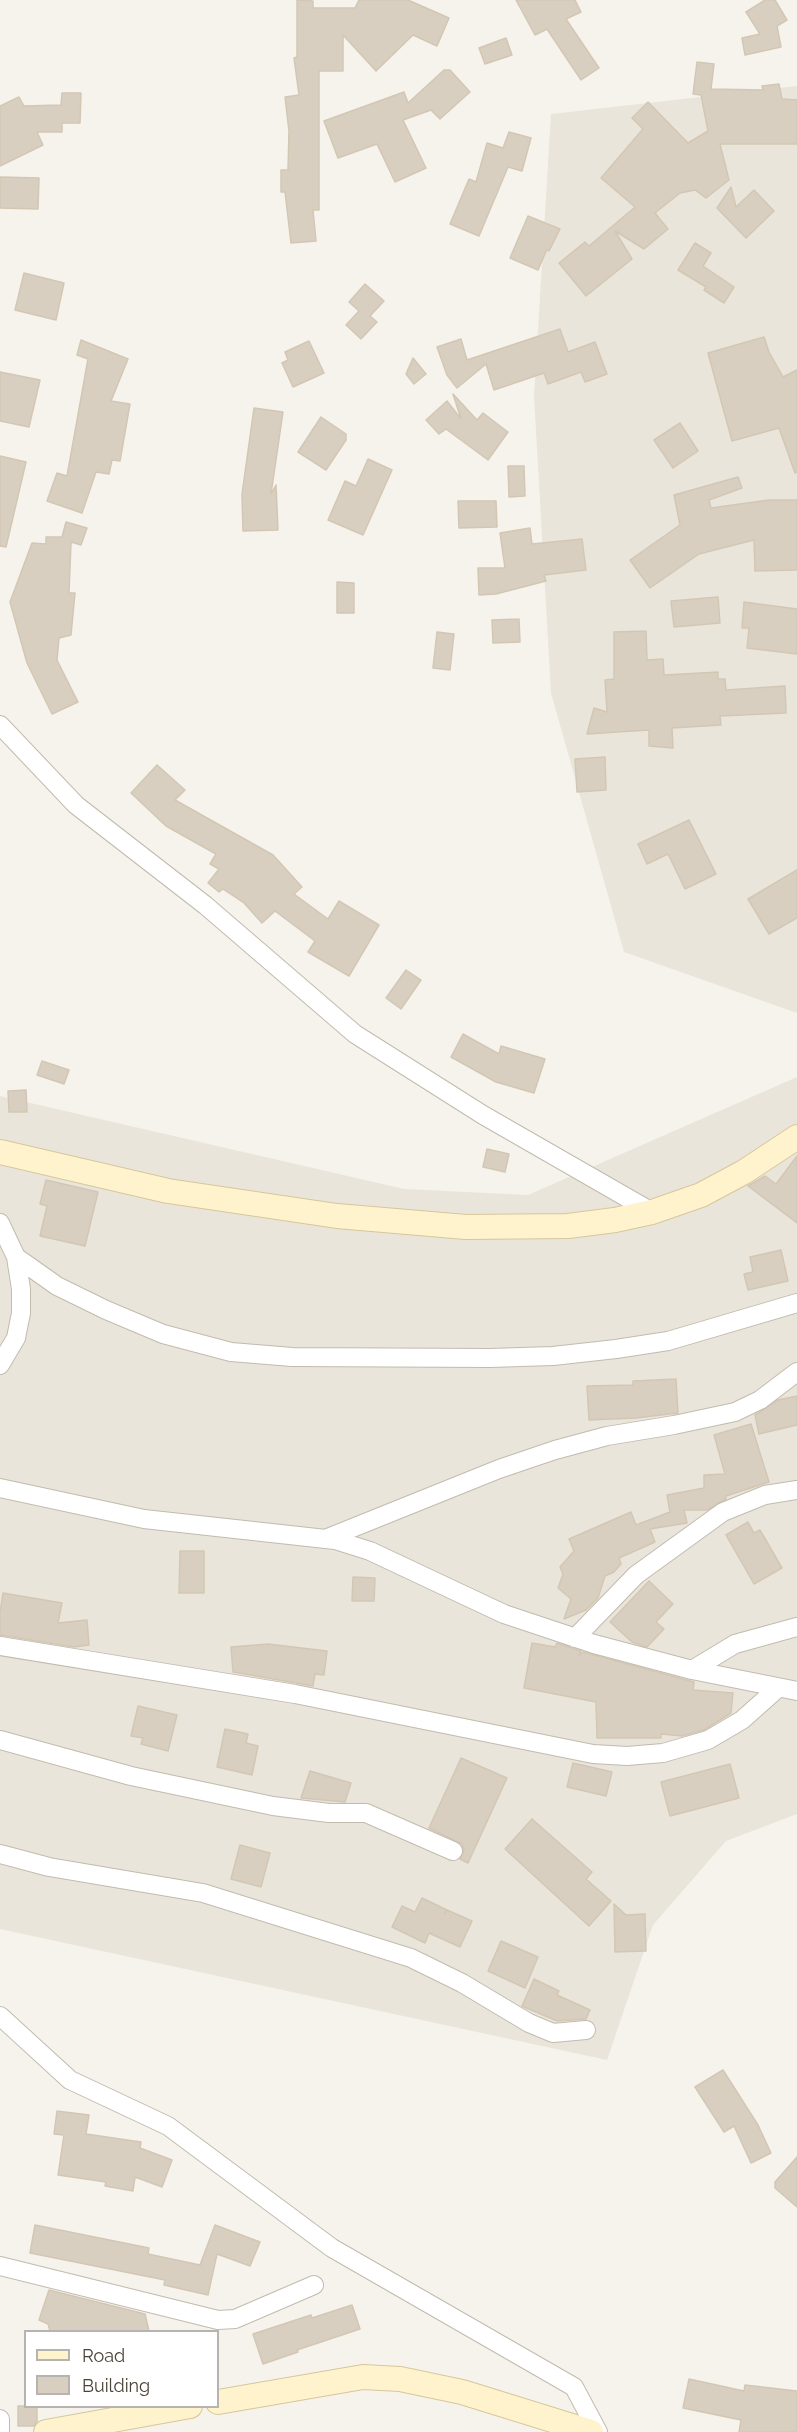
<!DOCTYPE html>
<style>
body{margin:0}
#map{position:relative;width:797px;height:2432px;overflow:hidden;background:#f6f3ec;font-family:Raleway,sans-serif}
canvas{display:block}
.legend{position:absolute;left:24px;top:2330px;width:195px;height:78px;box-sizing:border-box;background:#fff;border:2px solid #b7b4b0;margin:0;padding:8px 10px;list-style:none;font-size:18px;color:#4b4439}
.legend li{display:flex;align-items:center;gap:12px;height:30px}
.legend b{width:30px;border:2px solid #b7b4b0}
</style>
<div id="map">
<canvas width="797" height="2432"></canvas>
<ul class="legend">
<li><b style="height:8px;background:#fff3cd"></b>Road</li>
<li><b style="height:16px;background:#d8cfc1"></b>Building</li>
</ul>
</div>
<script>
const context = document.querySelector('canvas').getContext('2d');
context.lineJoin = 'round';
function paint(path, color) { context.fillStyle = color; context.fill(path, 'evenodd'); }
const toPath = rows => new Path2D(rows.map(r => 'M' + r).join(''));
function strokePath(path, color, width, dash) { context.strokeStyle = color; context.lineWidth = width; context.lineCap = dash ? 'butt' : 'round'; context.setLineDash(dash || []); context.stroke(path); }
paint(toPath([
 [797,86,797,1013,624,952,551,693,534,396,551,114],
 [797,1077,797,1814,726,1841,653,1925,607,2060,0,1929,0,1096,404,1189,528,1195]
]), '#eae5da');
const building = toPath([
 [297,0,313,1,313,8,355,8,359,0,408,0,449,18,437,46,413,35,376,71,343,35,343,71,319,71,319,210,313,210,316,241,291,243,285,192,281,192,281,170,288,170,289,131,285,97,299,95,294,58,297,57,297,0],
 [516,0,575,0,581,12,566,19,599,68,581,80,547,29,535,35,516,0],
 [765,0,775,0,787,20,777,26,781,47,745,55,742,38,760,34,746,12,765,0],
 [506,38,512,55,485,64,479,48,506,38],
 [697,62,714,64,711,89,763,90,762,86,779,84,782,99,797,100,797,144,720,144,729,180,706,198,695,190,680,193,655,213,668,229,644,249,615,231,632,259,586,296,559,263,585,242,589,246,635,207,601,178,643,129,632,118,648,102,688,143,708,131,701,95,693,94,697,62],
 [444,70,450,70,470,92,440,119,431,110,403,120,426,168,395,182,377,144,338,158,324,121,404,92,408,103,444,70],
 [62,93,81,93,80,123,62,123,62,132,37,132,43,145,0,166,0,106,19,97,24,106,61,105,62,93],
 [509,132,531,138,522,171,508,167,479,236,450,224,469,179,476,182,487,143,503,148,509,132],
 [0,177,39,178,38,209,0,208,0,177],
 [731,187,736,207,754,190,774,211,746,238,717,208,731,187],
 [528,216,560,229,549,251,547,249,538,270,510,258,528,216],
 [695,243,711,253,703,266,734,287,724,303,704,290,706,287,678,270,695,243],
 [24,273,64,283,56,320,15,310,24,273],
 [365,284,384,301,370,316,377,322,361,339,346,325,359,311,349,302,365,284],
 [560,329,568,352,595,342,607,374,585,382,581,372,548,384,544,373,494,390,486,364,457,388,447,375,437,347,461,339,467,360,560,329],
 [764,337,769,352,783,377,797,370,797,472,795,473,779,428,732,441,708,353,764,337],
 [81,340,128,359,111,401,130,404,120,461,112,460,109,474,96,472,82,513,47,501,57,473,67,476,88,359,77,355,81,340],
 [309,341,324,373,293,387,282,363,288,360,285,352,309,341],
 [413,358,426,374,414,384,406,374,413,358],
 [0,372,40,380,29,427,0,421,0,372],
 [453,394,477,420,483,413,508,432,488,460,446,429,439,434,426,420,447,401,461,419,453,394],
 [254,408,283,412,271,494,276,485,278,530,243,531,242,494,254,408],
 [321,417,346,434,346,440,326,470,298,452,321,417],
 [680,423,698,451,673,468,654,440,680,423],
 [0,456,26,462,6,547,0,546,0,456],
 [368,459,392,470,363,535,328,520,345,481,356,486,368,459],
 [508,466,524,466,525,496,509,497,508,466],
 [738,477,742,488,709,500,711,508,769,500,797,500,797,570,755,571,754,540,699,554,650,588,630,560,680,525,674,495,738,477],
 [458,501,496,501,497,527,459,528,458,501],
 [66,522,87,528,81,545,71,542,69,593,75,593,71,635,59,638,57,660,78,702,52,714,27,663,10,602,32,543,46,544,46,537,62,537,66,522],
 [530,528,532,544,582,539,586,570,544,575,546,581,496,594,479,595,478,568,505,568,500,533,530,528],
 [337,582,354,583,354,613,337,613,337,582],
 [718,597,720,623,674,627,671,601,718,597],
 [744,602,797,609,797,654,747,648,749,628,742,628,744,602],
 [519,619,520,642,493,643,492,620,519,619],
 [646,631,647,660,663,659,664,675,718,672,718,679,725,679,726,690,785,686,786,713,720,716,721,725,672,728,673,748,649,746,649,730,587,734,594,708,607,712,605,680,614,679,614,632,646,631],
 [437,632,454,634,450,670,433,668,437,632],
 [605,757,606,790,577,792,575,759,605,757],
 [157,765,185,790,175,800,273,855,302,887,294,894,328,919,339,901,379,925,349,976,308,952,315,941,275,911,262,923,244,903,223,889,219,892,208,883,219,869,210,864,216,854,166,826,131,793,157,765],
 [689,820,716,874,685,889,668,854,647,864,638,844,689,820],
 [797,870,797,918,769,934,748,899,797,870],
 [406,970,421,980,401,1009,386,998,406,970],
 [463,1034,499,1054,501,1046,545,1059,534,1093,496,1082,451,1057,463,1034],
 [42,1061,69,1070,64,1084,37,1075,42,1061],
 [26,1090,27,1112,9,1112,8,1091,26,1090],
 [487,1149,509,1154,505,1172,483,1167,487,1149],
 [797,1156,797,1223,748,1186,765,1176,776,1184,797,1156],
 [46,1180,98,1192,85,1246,40,1236,47,1206,40,1204,46,1180],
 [781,1250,788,1281,748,1290,744,1274,753,1272,750,1257,781,1250],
 [676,1379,678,1413,636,1418,589,1420,587,1386,633,1385,633,1381,676,1379],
 [797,1396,797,1425,759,1434,755,1415,778,1400,797,1396],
 [751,1424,769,1482,726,1496,726,1499,707,1510,684,1510,687,1523,650,1529,655,1542,619,1558,621,1564,614,1572,605,1576,598,1598,586,1610,564,1619,571,1599,558,1588,563,1574,560,1567,574,1551,569,1539,631,1512,636,1525,670,1512,667,1495,704,1488,704,1475,725,1474,714,1435,751,1424],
 [748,1522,754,1533,760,1530,782,1568,754,1584,726,1535,748,1522],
 [180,1551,204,1551,204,1593,179,1593,180,1551],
 [353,1577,375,1578,374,1601,352,1601,353,1577],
 [649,1581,673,1604,656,1622,664,1629,647,1647,632,1642,610,1622,649,1581],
 [3,1593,62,1603,58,1623,87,1620,89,1645,74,1647,0,1635,0,1613,3,1593],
 [532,1643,555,1647,557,1643,581,1651,579,1655,583,1652,694,1682,693,1690,733,1693,731,1713,704,1730,682,1736,661,1734,661,1738,597,1738,596,1702,524,1688,532,1643],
 [268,1644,327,1651,324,1675,315,1674,313,1686,233,1672,231,1647,268,1644],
 [138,1706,177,1715,168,1751,141,1744,143,1738,131,1736,138,1706],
 [225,1729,248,1734,246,1743,258,1746,252,1775,217,1767,225,1729],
 [461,1758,507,1778,468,1863,460,1859,464,1850,462,1844,429,1828,461,1758],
 [573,1763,612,1772,606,1796,567,1787,573,1763],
 [730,1764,739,1798,670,1816,661,1782,730,1764],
 [310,1771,351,1783,345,1802,301,1798,310,1771],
 [532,1819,592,1872,586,1879,611,1901,589,1926,505,1849,532,1819],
 [240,1845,270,1853,261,1887,231,1879,240,1845],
 [422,1898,447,1910,445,1913,447,1910,472,1921,460,1947,429,1933,425,1943,392,1927,402,1906,415,1912,422,1898],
 [614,1904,626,1915,645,1914,646,1951,615,1952,614,1904],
 [501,1941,538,1957,525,1988,488,1971,501,1941],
 [534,1979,559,1991,557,1995,590,2010,586,2019,557,2021,522,2006,534,1979],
 [723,2070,758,2125,771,2153,751,2163,734,2126,724,2132,695,2087,723,2070],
 [57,2111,89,2115,86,2134,141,2142,140,2148,172,2160,162,2187,135,2177,133,2191,105,2186,106,2182,58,2175,64,2135,54,2134,57,2111],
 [797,2157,797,2207,775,2188,775,2182,797,2157],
 [35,2225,149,2248,148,2254,200,2265,215,2225,260,2242,250,2266,217,2254,208,2295,164,2285,165,2280,30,2253,35,2225],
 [49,2290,145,2314,149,2331,50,2331,48,2324,39,2320,49,2290],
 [352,2305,360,2329,297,2350,298,2352,263,2364,253,2334,311,2315,312,2318,352,2305],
 [689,2379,744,2391,745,2385,797,2391,797,2432,739,2432,741,2420,683,2408,689,2379],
 [18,2406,37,2406,37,2421,34,2426,18,2426,18,2406]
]);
paint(building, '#d8cfc1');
strokePath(building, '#d3c7b4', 1.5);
const street = toPath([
 [0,725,76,805,205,905,355,1034,483,1115,652,1212],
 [0,1223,16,1257,21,1289,21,1313,16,1338,0,1365],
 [16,1257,57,1286,106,1310,163,1334,231,1352,292,1357,490,1358,553,1356,616,1349,668,1341,797,1303],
 [0,1488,144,1519,335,1540,370,1551,504,1614,594,1644,692,1670,797,1691],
 [325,1539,499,1469,555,1450,607,1436,674,1425,735,1412,760,1400,797,1372],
 [575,1638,636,1575,723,1512,765,1495,797,1490],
 [0,1646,295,1694,593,1754,627,1756,663,1753,708,1740,742,1720,778,1688],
 [692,1670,735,1644,797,1627],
 [0,1740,131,1776,273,1806,329,1813,366,1813,453,1851],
 [0,1854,49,1867,203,1893,411,1958,462,1983,529,2023,553,2033,586,2030],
 [0,2016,70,2080,168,2126,332,2248,574,2387,598,2432],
 [0,2266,218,2320,235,2319,314,2285],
 [0,2419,0,2432]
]);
const secondary = toPath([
 [0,1152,168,1191,337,1216,466,1227,568,1226,615,1220,652,1212,701,1195,744,1172,797,1137],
 [218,2402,363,2377,400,2379,462,2392,591,2432],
 [46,2432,190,2406]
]);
strokePath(street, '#c2bbae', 20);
strokePath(secondary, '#d6c79b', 26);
strokePath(street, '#fff', 18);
strokePath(secondary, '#fff3cd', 24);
</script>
